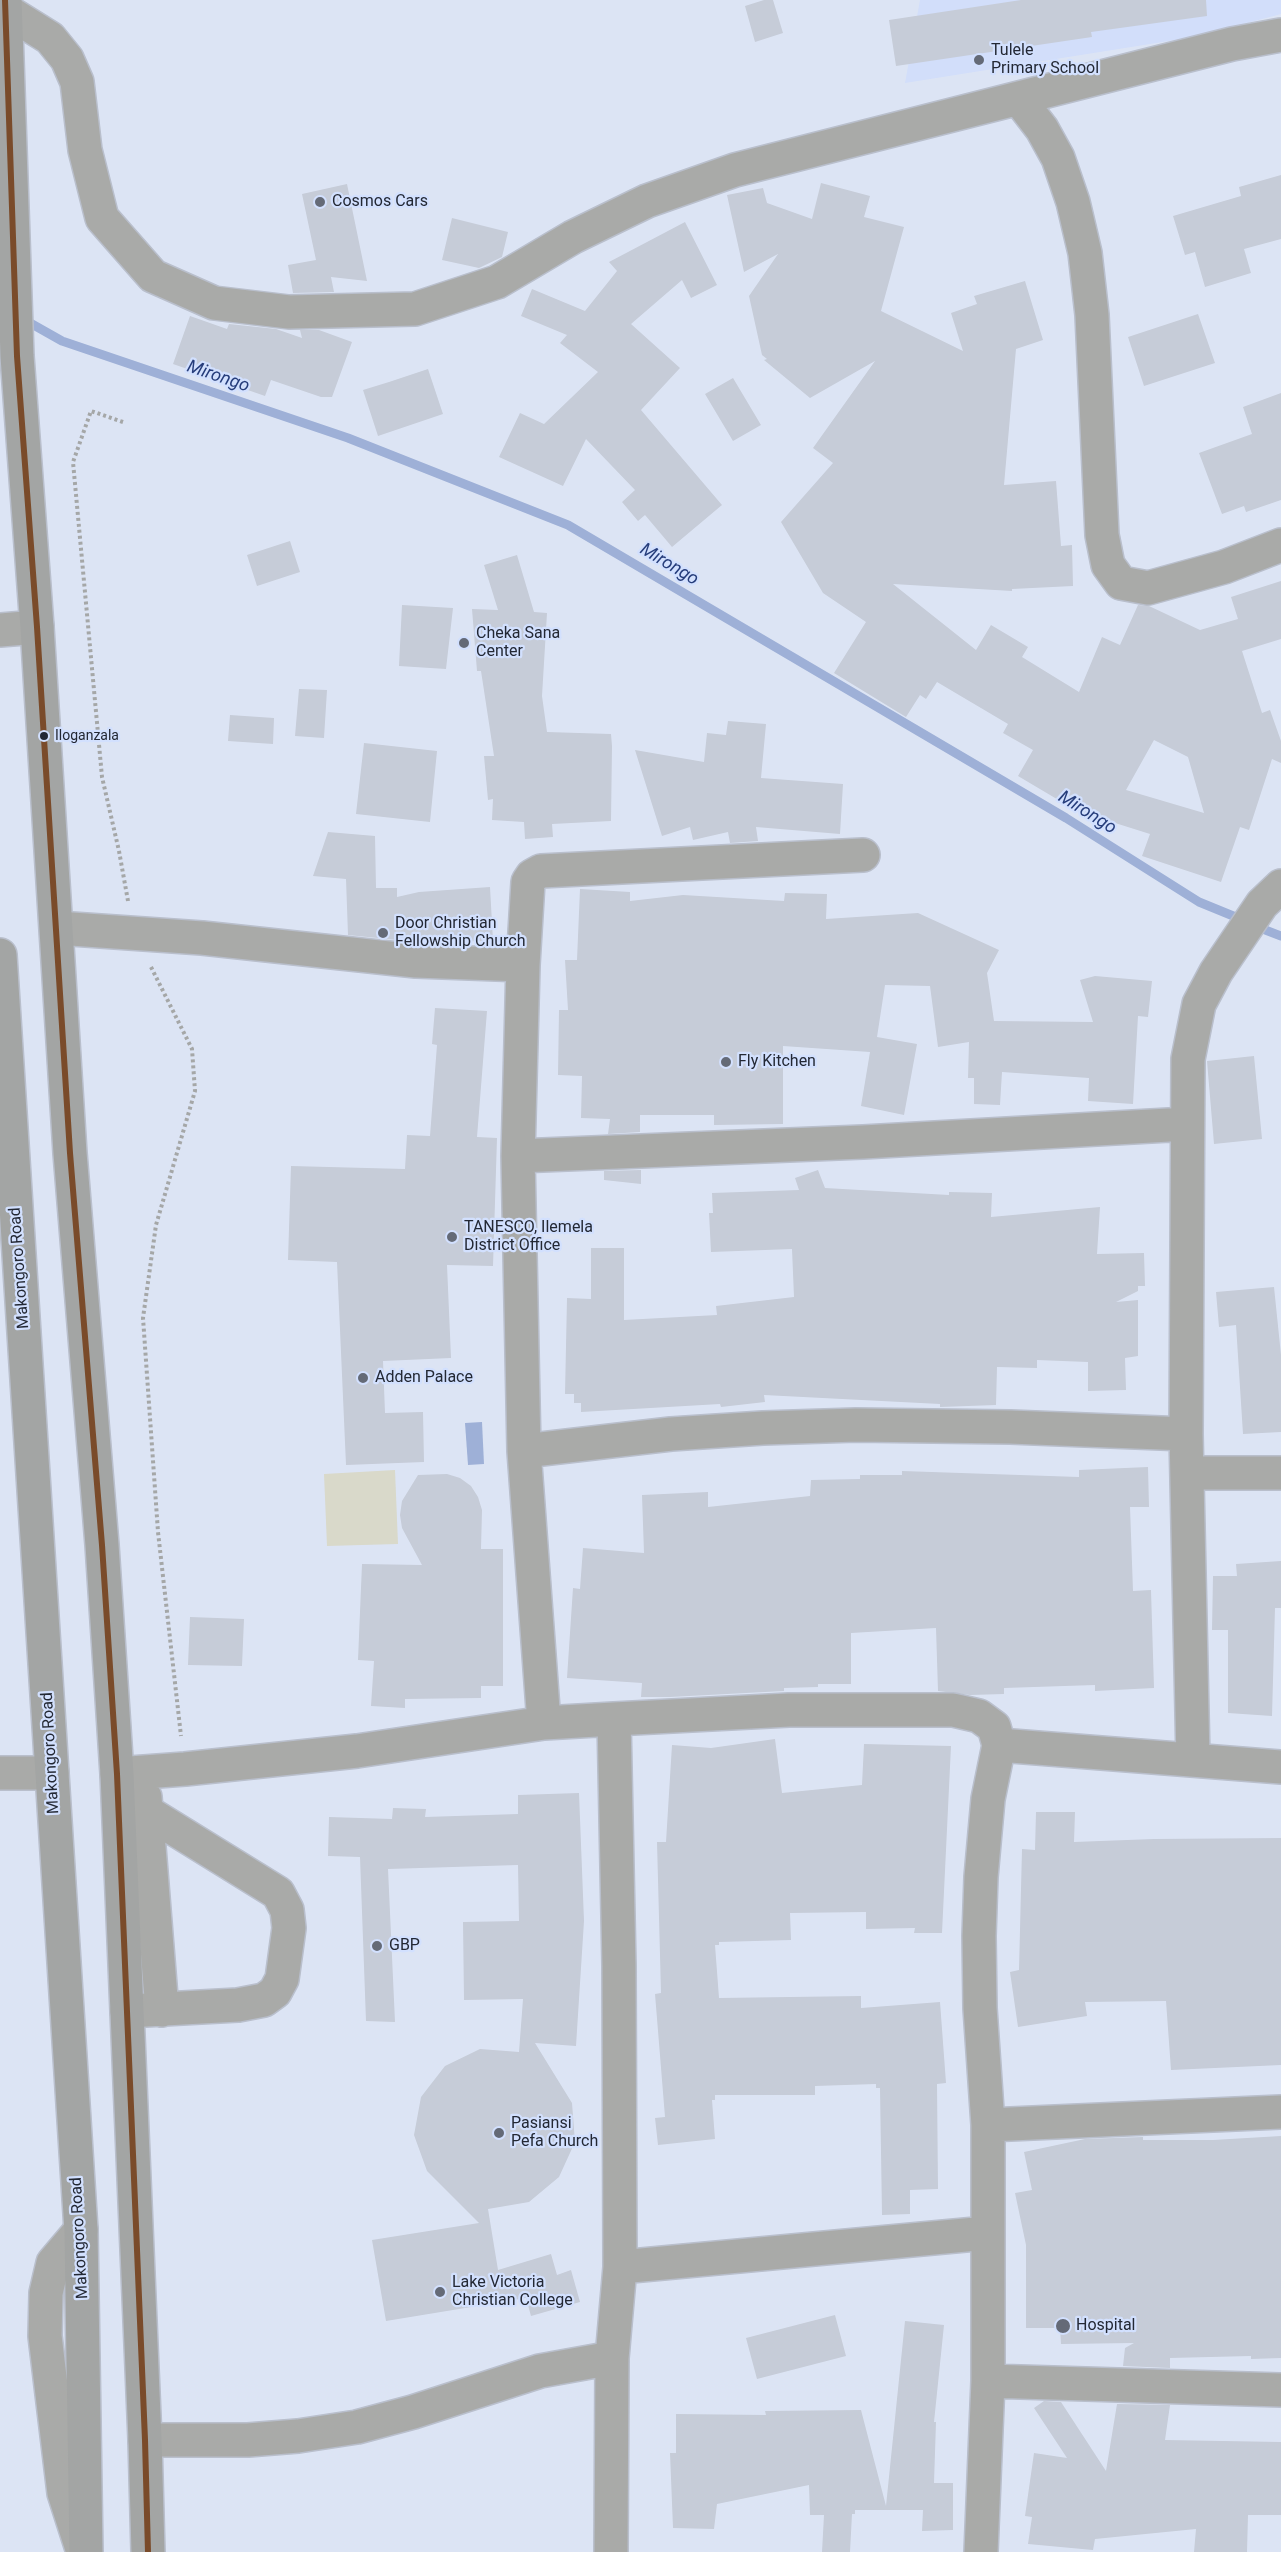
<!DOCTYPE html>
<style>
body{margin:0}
canvas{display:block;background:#dce4f4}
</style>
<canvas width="1281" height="2552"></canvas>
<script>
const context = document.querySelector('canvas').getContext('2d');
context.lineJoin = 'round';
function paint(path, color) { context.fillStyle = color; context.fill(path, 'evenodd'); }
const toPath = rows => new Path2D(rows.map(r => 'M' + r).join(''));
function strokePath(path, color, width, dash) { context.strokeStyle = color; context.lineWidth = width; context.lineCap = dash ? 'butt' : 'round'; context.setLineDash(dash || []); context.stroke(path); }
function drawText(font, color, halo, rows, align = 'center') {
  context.font = font + ' Roboto,sans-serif'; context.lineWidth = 4.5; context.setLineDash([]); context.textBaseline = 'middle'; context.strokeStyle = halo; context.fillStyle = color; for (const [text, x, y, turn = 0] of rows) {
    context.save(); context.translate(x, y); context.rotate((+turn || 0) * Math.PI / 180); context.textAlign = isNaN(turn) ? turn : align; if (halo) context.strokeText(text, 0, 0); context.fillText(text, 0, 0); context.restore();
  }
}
paint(toPath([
 [920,0,1281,0,1281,14,1194,37,905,83]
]), '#d2defa');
paint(toPath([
 [395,1470,398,1544,327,1546,324,1474]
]), '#d9d9ca');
paint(toPath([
 [482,1422,484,1464,468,1465,465,1423]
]), '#9eb0d7');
strokePath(toPath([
 [23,319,62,341,348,438,568,525,1066,818,1199,902,1243,920],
 [1255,926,1281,936]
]), '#9eb0d7', 9);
paint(toPath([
 [764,0,773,0,783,33,755,42,745,6],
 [1021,0,1206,0,1207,16,1091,32,1092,37,896,66,889,20],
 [1281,175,1281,239,1244,249,1251,273,1205,287,1195,252,1185,255,1173,216,1241,196,1239,187],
 [821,183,870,196,864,217,904,227,881,311,963,351,951,313,977,304,974,296,1025,281,1043,340,1016,349,1004,485,1056,481,1061,546,1072,545,1073,586,1012,589,1012,591,893,584,976,650,991,625,1028,647,1022,657,1079,692,1102,637,1120,645,1138,605,1149,606,1200,630,1238,619,1231,597,1281,581,1281,639,1242,651,1262,713,1270,710,1281,741,1281,763,1272,759,1249,830,1240,827,1221,882,1142,856,1150,834,1077,811,1018,776,1033,750,1003,733,1008,724,937,682,926,699,920,695,906,717,834,673,866,622,823,593,781,522,833,463,813,448,875,361,810,398,764,360,767,359,762,355,749,296,778,254,744,272,727,195,763,188,767,203,812,219],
 [1154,740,1188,757,1204,813,1126,790],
 [347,184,367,281,331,277,334,292,293,293,288,265,316,260,302,194],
 [452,218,508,232,502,257,479,268,442,260],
 [685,222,717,285,691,298,682,280,631,324,680,368,641,410,722,505,672,547,645,515,638,521,622,502,635,490,586,439,563,486,499,457,520,413,544,424,598,372,560,343,567,335,521,316,532,289,585,311,617,271,609,262],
 [1198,314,1215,363,1144,386,1128,337],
 [190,316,227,329,229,324,276,329,302,338,300,330,319,330,352,342,332,397,321,397,271,380,265,396,173,364],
 [428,369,443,414,378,436,363,390,389,382,389,384,389,382],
 [733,378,761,425,733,441,705,394],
 [1281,393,1281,500,1246,512,1244,506,1222,514,1199,453,1252,434,1243,407],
 [290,541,300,572,257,586,247,555],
 [517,555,534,612,547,613,542,696,547,732,611,734,612,746,611,821,552,824,553,837,525,839,524,822,492,820,493,799,488,800,484,756,494,756,481,671,477,671,472,609,498,610,484,565],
 [402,605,453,608,446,669,399,666],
 [299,689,327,690,324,738,295,736],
 [230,715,274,718,273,744,228,741],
 [728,721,766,724,761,778,843,784,840,834,756,827,758,841,730,843,728,832,693,840,690,827,662,836,635,750,704,762,707,733,726,735],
 [364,743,437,751,430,822,356,814],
 [328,832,375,836,376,888,397,888,397,897,419,892,490,887,493,941,417,942,348,935,346,879,313,876],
 [580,889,630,892,630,901,683,895,784,901,785,893,827,894,826,919,918,913,999,950,987,973,994,1021,1093,1022,1080,980,1095,976,1152,981,1148,1017,1138,1016,1133,1104,1088,1101,1089,1078,1002,1072,1000,1105,974,1104,974,1078,968,1078,969,1042,938,1047,930,986,885,985,877,1037,917,1044,904,1115,861,1106,870,1052,783,1046,783,1124,714,1125,714,1115,640,1115,640,1132,608,1134,610,1119,581,1118,582,1076,558,1075,559,1010,568,1010,565,960,577,960],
 [435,1008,487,1011,477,1137,497,1138,493,1266,447,1265,451,1358,383,1361,385,1413,423,1412,424,1462,346,1465,337,1262,288,1260,291,1166,405,1169,407,1135,430,1136,437,1045,432,1044],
 [1254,1056,1262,1139,1214,1144,1207,1061],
 [641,1170,641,1184,604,1180,604,1171],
 [818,1170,825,1188,949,1195,949,1192,992,1193,991,1217,1100,1207,1097,1254,1144,1253,1145,1286,1138,1286,1138,1291,1116,1302,1138,1300,1138,1356,1125,1358,1126,1390,1088,1391,1088,1362,1037,1360,1037,1368,997,1367,996,1405,940,1407,940,1404,764,1395,765,1402,721,1407,720,1404,581,1412,581,1403,574,1403,574,1394,565,1394,567,1298,591,1299,591,1248,624,1248,624,1320,717,1315,716,1306,794,1297,792,1249,711,1252,709,1213,713,1213,712,1193,799,1190,795,1178],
 [1274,1287,1281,1355,1281,1432,1243,1434,1236,1325,1219,1327,1216,1292],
 [1148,1467,1149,1507,1130,1507,1133,1591,1151,1590,1154,1688,1095,1691,1095,1685,1004,1688,1004,1694,970,1695,938,1691,936,1628,851,1633,851,1684,818,1684,818,1687,784,1688,784,1691,670,1697,641,1697,642,1683,567,1678,573,1588,580,1589,583,1548,644,1553,642,1495,708,1492,708,1507,810,1496,811,1480,860,1479,860,1475,902,1475,902,1471,1079,1477,1079,1470],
 [447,1474,460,1478,471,1486,478,1497,482,1510,481,1549,503,1549,503,1686,481,1686,481,1698,405,1699,405,1708,371,1706,374,1661,358,1660,362,1564,422,1565,402,1528,400,1515,402,1501,418,1475],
 [1281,1561,1281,1608,1275,1608,1272,1716,1228,1713,1228,1630,1212,1630,1213,1576,1237,1576,1236,1564],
 [190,1617,244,1619,242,1666,188,1665],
 [775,1739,782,1793,862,1785,864,1744,951,1746,942,1933,914,1933,915,1928,866,1929,866,1912,790,1913,791,1940,719,1942,719,1945,715,1945,719,1998,861,1996,861,2008,940,2002,946,2083,937,2084,938,2189,910,2190,910,2214,882,2215,880,2088,876,2088,876,2084,815,2086,815,2095,715,2095,715,2100,712,2100,715,2139,658,2145,655,2118,665,2117,655,1994,661,1993,657,1842,666,1842,672,1745,711,1748],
 [579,1793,584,1921,576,2046,535,2043,572,2103,575,2142,559,2177,529,2202,488,2209,498,2270,551,2254,557,2275,571,2270,580,2302,531,2316,526,2298,386,2321,372,2240,479,2223,427,2171,414,2135,421,2097,445,2066,480,2049,519,2052,523,1999,464,2000,463,1922,519,1921,518,1865,388,1869,395,2022,366,2021,360,1857,328,1856,329,1817,392,1819,393,1808,426,1809,425,1817,518,1814,518,1795],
 [1036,1812,1075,1812,1074,1842,1154,1839,1281,1838,1281,2065,1171,2070,1166,2001,1085,2002,1087,2016,1018,2027,1010,1972,1019,1970,1022,1849,1035,1850],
 [1281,2136,1281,2358,1251,2359,1251,2356,1170,2358,1170,2368,1123,2366,1125,2348,1134,2343,1061,2344,1060,2328,1026,2328,1026,2245,1015,2193,1032,2190,1024,2152,1085,2139,1143,2137,1143,2140,1213,2140],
 [835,2315,846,2356,757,2379,746,2338],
 [905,2321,944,2325,934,2422,936,2422,934,2483,953,2483,953,2530,922,2531,923,2510,855,2510,855,2514,852,2514,850,2552,822,2552,824,2515,810,2515,809,2485,717,2504,714,2529,673,2528,670,2453,676,2453,676,2414,766,2415,765,2411,861,2410,886,2506],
 [1044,2401,1061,2402,1106,2471,1117,2404,1170,2405,1165,2440,1281,2442,1281,2515,1248,2515,1247,2552,1194,2552,1196,2529,1095,2539,1093,2550,1028,2544,1032,2517,1025,2516,1034,2453,1067,2458,1034,2408]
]), '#c6ccd8');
const minor = toPath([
 [5,10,50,38,67,59,77,82,85,150,102,218,153,276,214,303,289,312,415,309,497,282,573,237,647,201,735,170,1232,44,1281,35],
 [1019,99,1042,129,1058,158,1073,202,1085,253,1092,315,1102,535,1108,565,1121,583,1148,588,1224,567,1281,545],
 [0,630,37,627],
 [57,928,202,938,416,961,523,965],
 [518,1156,863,1142,1187,1124],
 [524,1451,671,1434,763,1428,856,1425,1010,1427,1186,1434],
 [1187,1473,1281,1473],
 [544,1723,524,1451,518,1156,523,965,528,882,532,876,541,871,863,855],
 [999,1745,1281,1767],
 [1193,1760,1186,1434,1188,1059,1199,1004,1216,972,1262,904,1281,886],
 [0,1773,52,1773],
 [117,1774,185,1769,357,1751,544,1723,614,1719,789,1710,953,1710,979,1716,994,1727,999,1745,988,1799,981,1877,979,1936,980,2008,988,2125,988,2381,981,2552],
 [145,1797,162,2010],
 [127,2011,238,2005,264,2000,275,1992,282,1979,289,1928,287,1910,278,1893,147,1812],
 [988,2125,1281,2112],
 [81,2230,53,2263,46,2293,45,2336,64,2493,83,2552],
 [620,2267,987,2233],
 [988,2381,1281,2390],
 [145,2440,248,2440,298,2436,357,2427,413,2412,540,2371,612,2358],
 [611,2552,612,2358,620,2267,619,1966,614,1719]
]);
const major = toPath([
 [5,0,17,356,37,627,70,1153,102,1545,117,1774,145,2440,148,2552],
 [0,955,81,2230,86,2552]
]);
strokePath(minor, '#b9bfcc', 36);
strokePath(major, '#b9bfcc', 36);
strokePath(toPath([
 [123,422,91,411,73,462,102,777,119,851,128,901],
 [151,967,192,1049,195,1091,156,1225,143,1318,158,1532,181,1736]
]), '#a5a7a7', 4, [3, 3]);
strokePath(minor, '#a9aaa8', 33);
strokePath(major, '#a3a5a4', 33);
strokePath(toPath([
 [5,0,17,356,37,627,70,1153,102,1545,117,1774,145,2440,148,2552]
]), '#7a4b2a', 6);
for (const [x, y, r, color] of [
 [979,60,6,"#646a77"],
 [320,202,6,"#646a77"],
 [464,643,6,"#646a77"],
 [44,736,5,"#232834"],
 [383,933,6,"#646a77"],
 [726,1062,6,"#646a77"],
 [452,1237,6,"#646a77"],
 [363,1378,6,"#646a77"],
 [377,1946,6,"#646a77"],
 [499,2133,6,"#646a77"],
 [440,2292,6,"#646a77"],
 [1063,2326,8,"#646a77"]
]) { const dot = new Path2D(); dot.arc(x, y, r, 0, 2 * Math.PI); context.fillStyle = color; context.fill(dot); strokePath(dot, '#d2e0fe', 2); }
drawText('14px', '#232834', '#d2e0fe', [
 ["Iloganzala",55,736]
], 'left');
drawText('16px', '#232834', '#d2e0fe', [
 ["Tulele",991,51],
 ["Primary School",991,69],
 ["Cosmos Cars",332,202],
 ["Cheka Sana",476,634],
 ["Center",476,652],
 ["Door Christian",395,924],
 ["Fellowship Church",395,942],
 ["Fly Kitchen",738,1062],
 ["TANESCO, Ilemela",464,1228],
 ["District Office",464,1246],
 ["Adden Palace",375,1378],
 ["GBP",389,1946],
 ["Pasiansi",511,2124],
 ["Pefa Church",511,2142],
 ["Lake Victoria",452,2283],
 ["Christian College",452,2301],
 ["Hospital",1076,2326]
], 'left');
drawText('16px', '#232834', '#d2e0fe', [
 ["Makongoro Road",20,1268,-94],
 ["Makongoro Road",51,1753,-93],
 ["Makongoro Road",80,2238,-93]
]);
drawText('italic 18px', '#263d7b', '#d2e0fe', [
 ["Mirongo",218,377,19],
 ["Mirongo",669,565,31],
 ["Mirongo",1087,813,32]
]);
</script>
